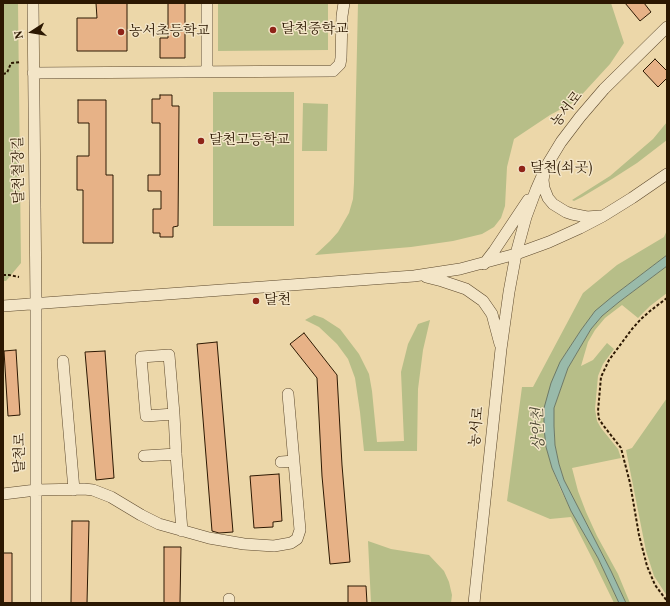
<!DOCTYPE html>
<meta charset="utf-8">
<style>
body{margin:0}
#map{position:relative;width:670px;height:606px;overflow:hidden;background:#ecd7a9;font-family:Vollkorn,serif}
canvas{display:block}
.frame{position:absolute;inset:0;border:4px solid #2c1802;pointer-events:none}
.north{position:absolute;left:12px;top:12px;width:40px;height:40px;-webkit-text-stroke:3px #f3e5c7;paint-order:stroke;rotate:258deg;font-size:11px;font-weight:700;line-height:16px;text-align:center;color:#2c1802}
.north::after{content:'';display:block;margin:auto;width:14px;height:18px;background:#2c1802;clip-path:polygon(50% 0,100% 100%,50% 72%,0 100%)}
</style>
<div id="map">
<canvas width="670" height="606"></canvas>
<div class="frame"></div>
<div class="north">N</div>
</div>
<script>
const context = document.querySelector('canvas').getContext('2d');
context.lineJoin = 'round';
function paint(path, color) { context.fillStyle = color; context.fill(path, 'evenodd'); }
const toPath = rows => new Path2D(rows.map(r => 'M' + r).join(''));
function strokePath(path, color, width, dash) { context.strokeStyle = color; context.lineWidth = width; context.lineCap = dash ? 'butt' : 'round'; context.setLineDash(dash || []); context.stroke(path); }
function drawText(font, color, halo, rows, align = 'center') {
  context.font = font + ' Vollkorn,"Noto Serif KR",serif'; context.lineWidth = 3; context.setLineDash([]); context.textBaseline = 'middle'; context.strokeStyle = halo; context.fillStyle = color; for (const [text, x, y, turn = 0] of rows) {
    context.save(); context.translate(x, y); context.rotate((+turn || 0) * Math.PI / 180); context.textAlign = isNaN(turn) ? turn : align; if (halo) context.strokeText(text, 0, 0); context.fillText(text, 0, 0); context.restore();
  }
}
paint(toPath([
 [3,3,18,3,21,263,6,281,3,281],
 [218,3,328,3,328,50,218,51],
 [358,3,611,3,624,43,610,64,576,101,550,115,514,139,507,167,505,206,501,218,494,227,482,234,453,241,411,247,315,255,330,241,338,232,349,213,353,199,354,183],
 [213,92,294,92,294,226,213,226],
 [303,103,328,104,327,151,302,151],
 [667,122,667,140,637,163,612,179,582,197,574,201,572,200,610,176,653,139],
 [667,230,667,255,613,296,595,312,581,330,560,362,546,447,552,468,560,488,571,511,598,558,619,603,614,603,593,560,571,517,550,519,507,501,522,387,533,387,583,293,617,265,664,237],
 [667,266,667,293,650,306,638,318,622,305,605,318,595,330,588,342,581,366,593,360,607,343,614,349,603,364,598,376,595,409,597,421,601,428,618,449,621,458,572,468,578,491,586,512,597,536,618,574,630,603,626,603,611,571,564,480,559,464,555,445,554,426,554,408,568,368,591,329,602,316,619,302],
 [314,315,323,318,340,329,359,354,369,374,372,391,377,442,404,441,401,372,408,344,418,324,430,320,423,350,418,389,417,451,364,451,360,412,355,378,348,359,337,344,319,327,305,320],
 [667,398,667,596,654,576,646,551,626,450,632,448],
 [368,541,391,549,429,555,444,571,449,582,452,595,451,603,371,603]
]), '#b7be88');
const water = toPath([
 [667,255,667,266,619,302,602,316,591,329,568,368,554,408,554,426,555,445,559,464,564,480,611,571,626,603,619,603,598,558,571,511,552,468,546,447,544,428,544,408,551,383,560,362,581,330,595,311,613,296,667,255]
]);
paint(water, '#99baaa');
strokePath(water, '#6d7967', 1);
const building = toPath([
 [96,3,127,3,127,51,77,51,77,18,97,18,96,3],
 [168,3,185,3,185,58,160,58,160,38,168,38,168,3],
 [625,3,644,3,651,12,640,21,625,3],
 [655,59,667,71,667,78,658,87,643,71,655,59],
 [160,95,172,95,172,106,179,106,178,226,173,227,173,237,160,237,160,233,153,233,153,209,161,209,161,191,148,191,148,175,160,175,160,123,152,123,152,99,160,99,160,95],
 [78,100,106,100,106,175,113,175,113,243,83,243,83,190,77,190,77,156,89,156,89,123,78,123,78,100],
 [304,333,337,375,342,465,350,562,330,564,322,476,317,378,290,344,304,333],
 [217,342,233,532,219,533,212,531,197,344,217,342],
 [16,350,20,415,8,416,4,351,16,350],
 [105,351,114,478,96,480,85,352,105,351],
 [279,474,282,521,273,522,273,527,254,528,250,476,279,474],
 [72,521,89,521,87,603,71,603,72,521],
 [164,547,181,547,180,603,164,603,164,547],
 [3,553,12,553,12,603,3,603,3,553],
 [348,586,366,586,367,603,348,603,348,586]
]);
paint(building, '#e7b287');
strokePath(building, '#2c1802', 1);
const minor = toPath([
 [33,3,36,304,36,603],
 [207,72,207,3],
 [33,73,333,71,340,64,341,58,342,16,344,3],
 [544,174,543,180,544,188,548,198,553,204,566,212,572,214,587,217,600,216],
 [484,264,494,251,528,200],
 [426,277,442,281,466,289,483,301,492,314,500,344],
 [3,306,414,276,460,269,516,254,549,242,580,228,603,216,632,198,667,174],
 [63,361,74,490],
 [174,414,146,416,141,357,169,355,174,414,176,454,182,531],
 [144,456,176,454],
 [281,462,294,461],
 [3,494,36,490,84,489,93,490,111,497,141,515,159,524,209,538,244,544,274,546,291,543,297,539,300,530,288,394],
 [229,599,229,603],
 [474,603,501,349,509,292,516,254,526,217,536,190,547,165,561,142,580,117,604,89,667,27]
]);
strokePath(minor, '#5c482c', 12);
strokePath(toPath([
 [3,74,7,73,11,63,21,62],
 [3,275,9,275,19,277],
 [667,298,650,311,641,319,632,329,609,360,601,377,598,411,599,419,603,425,621,448,630,483,639,535,647,566,655,585,667,601]
]), '#2c1802', 2, [3, 2]);
strokePath(minor, '#f3e5c7', 11);
for (const [x, y, r, color] of [
 [273,30,4,"#8f2418"],
 [121,32,4,"#8f2418"],
 [201,141,4,"#8f2418"],
 [522,169,4,"#8f2418"],
 [256,301,4,"#8f2418"]
]) { const dot = new Path2D(); dot.arc(x, y, r, 0, 2 * Math.PI); context.fillStyle = color; context.fill(dot); strokePath(dot, '#f3e5c7', 1.5); }
drawText('14px', '#2c1802', '#f3e5c7', [
 ["달천중학교",281,30],
 ["농서초등학교",129,32],
 ["달천고등학교",209,141],
 ["달천(쇠곳)",530,169],
 ["달천",264,301]
], 'left');
drawText('14px', '#2c1802', '#f3e5c7', [
 ["농서로",568,110,-52],
 ["달천철장길",20,170,-91],
 ["농서로",478,427,-84],
 ["달천로",21,453,-90]
]);
drawText('italic 15px', '#4d4934', '#f3e5c7', [
 ["상안천",540,429,-92]
]);
</script>
